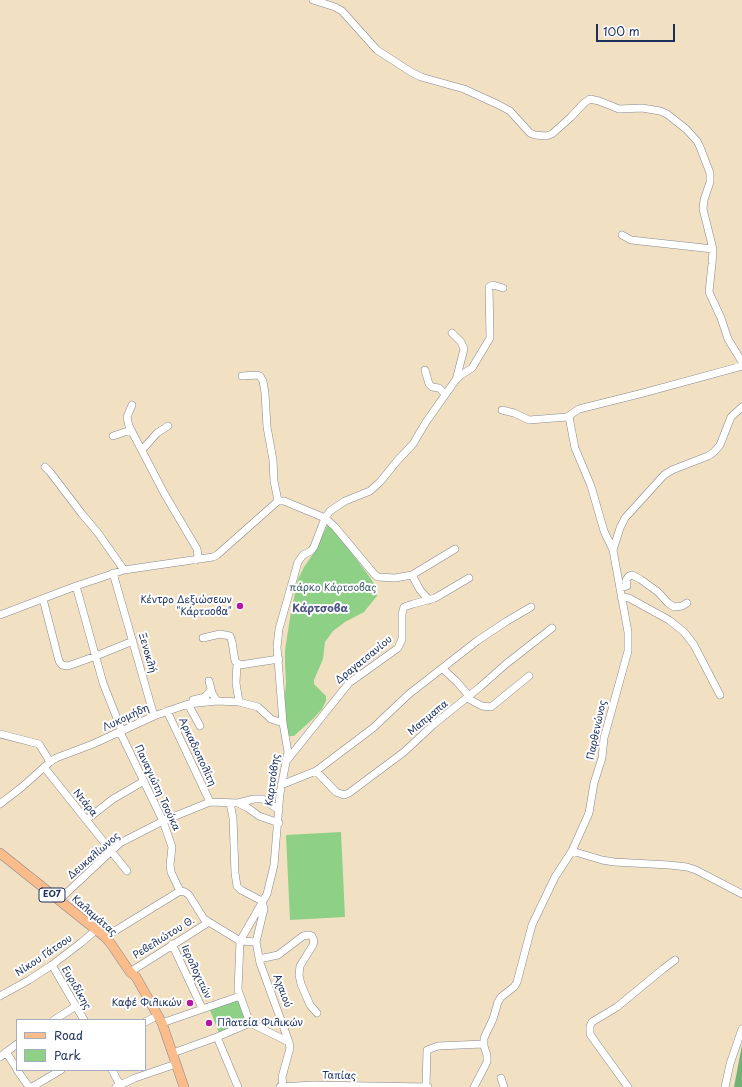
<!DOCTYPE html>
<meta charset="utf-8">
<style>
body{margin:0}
#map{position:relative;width:742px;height:1087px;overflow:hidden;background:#f2e0c2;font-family:"Playpen Sans",sans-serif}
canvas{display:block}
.legend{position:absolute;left:16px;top:1019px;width:130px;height:52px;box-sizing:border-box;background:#fff;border:1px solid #a4acbf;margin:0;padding:5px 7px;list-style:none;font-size:12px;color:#1b2f5e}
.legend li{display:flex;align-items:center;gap:8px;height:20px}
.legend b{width:20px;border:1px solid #a4acbf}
.scale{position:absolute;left:596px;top:24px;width:79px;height:18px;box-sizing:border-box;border:2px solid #1b2f5e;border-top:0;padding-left:5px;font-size:12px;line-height:14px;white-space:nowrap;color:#1b2f5e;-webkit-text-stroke:3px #fff;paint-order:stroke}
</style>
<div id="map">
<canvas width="742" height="1087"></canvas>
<ul class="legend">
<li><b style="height:5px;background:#fabc8b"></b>Road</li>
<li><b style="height:11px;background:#8fd087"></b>Park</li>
</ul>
<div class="scale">100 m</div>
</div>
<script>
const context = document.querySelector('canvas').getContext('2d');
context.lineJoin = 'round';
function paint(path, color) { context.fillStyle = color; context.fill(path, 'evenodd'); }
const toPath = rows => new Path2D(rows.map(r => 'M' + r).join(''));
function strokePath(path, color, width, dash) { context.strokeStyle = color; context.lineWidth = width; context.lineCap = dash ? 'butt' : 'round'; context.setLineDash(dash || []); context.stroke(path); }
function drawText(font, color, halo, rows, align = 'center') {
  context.font = font + ' "Playpen Sans",sans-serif'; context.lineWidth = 4; context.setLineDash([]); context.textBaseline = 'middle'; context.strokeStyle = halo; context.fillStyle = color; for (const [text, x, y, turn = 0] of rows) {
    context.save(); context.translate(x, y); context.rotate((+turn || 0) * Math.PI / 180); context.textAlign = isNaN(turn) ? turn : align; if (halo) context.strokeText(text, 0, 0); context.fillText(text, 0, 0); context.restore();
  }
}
paint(toPath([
 [328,524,333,528,369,576,376,587,377,596,364,612,345,622,333,631,325,642,323,659,314,680,314,684,326,696,326,701,322,709,314,718,294,736,289,736,286,727,284,708,286,682,285,664,285,650,291,612,298,579,304,567,313,554],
 [341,832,345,917,290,920,286,835],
 [238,999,247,1022,219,1033,210,1010]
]), '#8fd087');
paint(toPath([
 [742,1045,742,1087,734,1087]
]), '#73b274');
const minor = toPath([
 [313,0,335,7,342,11,377,50,411,72,421,77,464,89,499,105,510,111,530,133,535,135,546,136,552,134,571,117,584,103,590,99,599,101,619,109,642,108,660,111,667,114,686,129,697,141,700,147,710,173,710,182,704,200,703,209,713,249,712,264,709,292,721,318,728,339,742,362],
 [622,235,631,240,713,249],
 [452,333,461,342,464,349,456,380],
 [425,370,429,384,432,387,439,388,445,394],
 [242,376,257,375,260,376,263,381,265,393,267,427,273,460,274,481,278,501],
 [132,405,127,417,129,426,164,493,197,549,198,556,196,560],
 [502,410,514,413,529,420,567,417,579,409,643,393,742,366],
 [569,417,575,448,591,486,604,531,613,550],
 [113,436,131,430],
 [142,450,157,433,168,426],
 [45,467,50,472,82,514,98,533,124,570],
 [113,573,154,716],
 [412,575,420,590,429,600],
 [76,586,103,683,122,731],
 [620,588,627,586,626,580,629,576,632,575,640,579,658,592,668,603,674,607,682,606,687,603],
 [621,597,629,598,669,620,684,632,694,645,720,695],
 [43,599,59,661,62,665,68,666,96,656,133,641],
 [0,615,76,586,124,570,213,557,217,555,278,501,284,501,325,518,335,527,375,575,378,577,395,578,412,575,455,549],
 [203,638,220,634,230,636,232,642,235,661,240,665,279,659],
 [237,663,236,683,239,702],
 [443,669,457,682,469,696],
 [209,681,212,693,217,701],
 [467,698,482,706,491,707,529,676],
 [193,700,205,697,211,690],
 [188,704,200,726],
 [167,711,210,802],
 [120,732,163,821,172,847,170,865,171,872,180,891],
 [0,734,39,744,50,762],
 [288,759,349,683,398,648,402,639,402,614,404,607,413,604,435,598,469,578],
 [44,767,127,871],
 [316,771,336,792,344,795,349,793,404,752,433,725,480,687,506,664,552,628],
 [281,785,316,771,373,728,409,694,477,641,507,621,531,607],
 [230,803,233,818,235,873,237,886,241,890,262,901,264,909,256,942],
 [238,803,254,799,263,799,279,810],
 [0,804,22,787,50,762,56,758,93,744,154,716,188,704,217,701,239,702,258,707,271,719,283,723],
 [86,820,113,799,144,781],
 [572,851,602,860,614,862,669,865,687,867,696,870,742,894],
 [180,891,185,892,189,895,204,919,240,941,256,942,260,963,289,1042,290,1048,282,1077,283,1086],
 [59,900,120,843,163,821,210,802,238,803,248,808,259,816,279,823],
 [105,937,180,891],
 [172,944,202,1008],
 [259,959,278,955,303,936,309,935,312,936,314,941,313,945,300,966,299,975,301,984,310,1005,317,1013],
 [52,965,84,1020],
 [130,972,209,922],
 [0,996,29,980,52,965,82,942,96,930],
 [54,1020,76,1006],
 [145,1022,153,1018],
 [162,1023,240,996],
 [250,1023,238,990,240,941,267,894,274,865,280,793,288,752,283,723,277,647,279,629,298,562,303,555,311,551,314,547,325,518,330,511,345,501,370,491,380,482,397,461,413,444,426,422,455,381,461,375,472,368,490,338,489,287,493,285,503,288],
 [250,1023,289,1042],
 [217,1037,238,1087],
 [6,1052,17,1069],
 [173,1053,217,1037,250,1023],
 [0,1057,17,1044],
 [17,1070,29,1087],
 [112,1070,121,1087],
 [501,1078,504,1087],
 [32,1087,61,1070],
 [116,1087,135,1078,176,1064],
 [280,1087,313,1085,428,1087],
 [426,1087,427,1050,438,1046,483,1044],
 [474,1087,487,1062,487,1055,484,1046,484,1038,493,1019,498,1002,501,997,514,987,517,982,532,925,555,877,572,851,589,813,594,783,602,758,604,738,609,720,628,651,628,632,613,550,620,528,625,518,664,475,672,470,708,456,714,452,720,445,731,417,742,407],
 [628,1087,594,1040,590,1034,590,1026,592,1022,617,1007,663,969,675,960],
 [725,1087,730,1064,742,1029]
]);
const major = toPath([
 [0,853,105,937,111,944,130,972,136,977,162,1023,184,1087]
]);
strokePath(minor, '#868890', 8);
strokePath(major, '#868890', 10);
strokePath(minor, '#fff', 7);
strokePath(major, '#fabc8b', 9);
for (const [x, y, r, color] of [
 [240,606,4,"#b5179e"],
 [190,1003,4,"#b5179e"],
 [209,1023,4,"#b5179e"]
]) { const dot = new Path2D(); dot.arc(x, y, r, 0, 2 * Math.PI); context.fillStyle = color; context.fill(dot); strokePath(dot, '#fff', 1.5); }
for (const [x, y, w] of [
 [52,895,26]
]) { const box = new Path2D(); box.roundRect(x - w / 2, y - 7, w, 14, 3); context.fillStyle = '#fff'; context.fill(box); strokePath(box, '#1b2f5e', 1); }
drawText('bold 9px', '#1b2f5e', null, [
 ["ΕΟ7",52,895]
]);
drawText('10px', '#3e5f6a', '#fff', [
 ["πάρκο Κάρτσοβας",333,588]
]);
drawText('10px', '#1b2f5e', '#fff', [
 ["Κέντρο Δεξιώσεων",232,600],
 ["\"Κάρτσοβα\"",232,612],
 ["Καφέ Φιλικών",182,1003],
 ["Πλατεία Φιλικών",217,1023,"left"]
], 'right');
drawText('10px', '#1b2f5e', '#fff', [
 ["Ξενοκλή",147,653,74],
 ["Δραγατσανίου",364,660,-39],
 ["Λυκομήδη",126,718,-25],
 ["Μαπμαπα",428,718,-40],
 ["Παρθενώνος",597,730,-78],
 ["Αρκαδιοπολίτη",197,752,65],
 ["Καρτσόβης",273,780,-82],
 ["Παναγιώτη Τσούκα",157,788,65],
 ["Ντάρα",85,803,51],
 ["Δευκαλίωνος",94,856,-41],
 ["Καλαμάτας",94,916,41],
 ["Ρεβελιώτου Θ.",164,938,-32],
 ["Νίκου Γάτσου",44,956,-34],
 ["Ιερολοχιτών",196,972,65],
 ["Ευριδίκης",76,988,60],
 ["Αχαιού",282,991,69],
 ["Ταπίας",339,1076,1]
]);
drawText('bold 11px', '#4d5686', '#fff', [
 ["Κάρτσοβα",320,609]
]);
</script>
